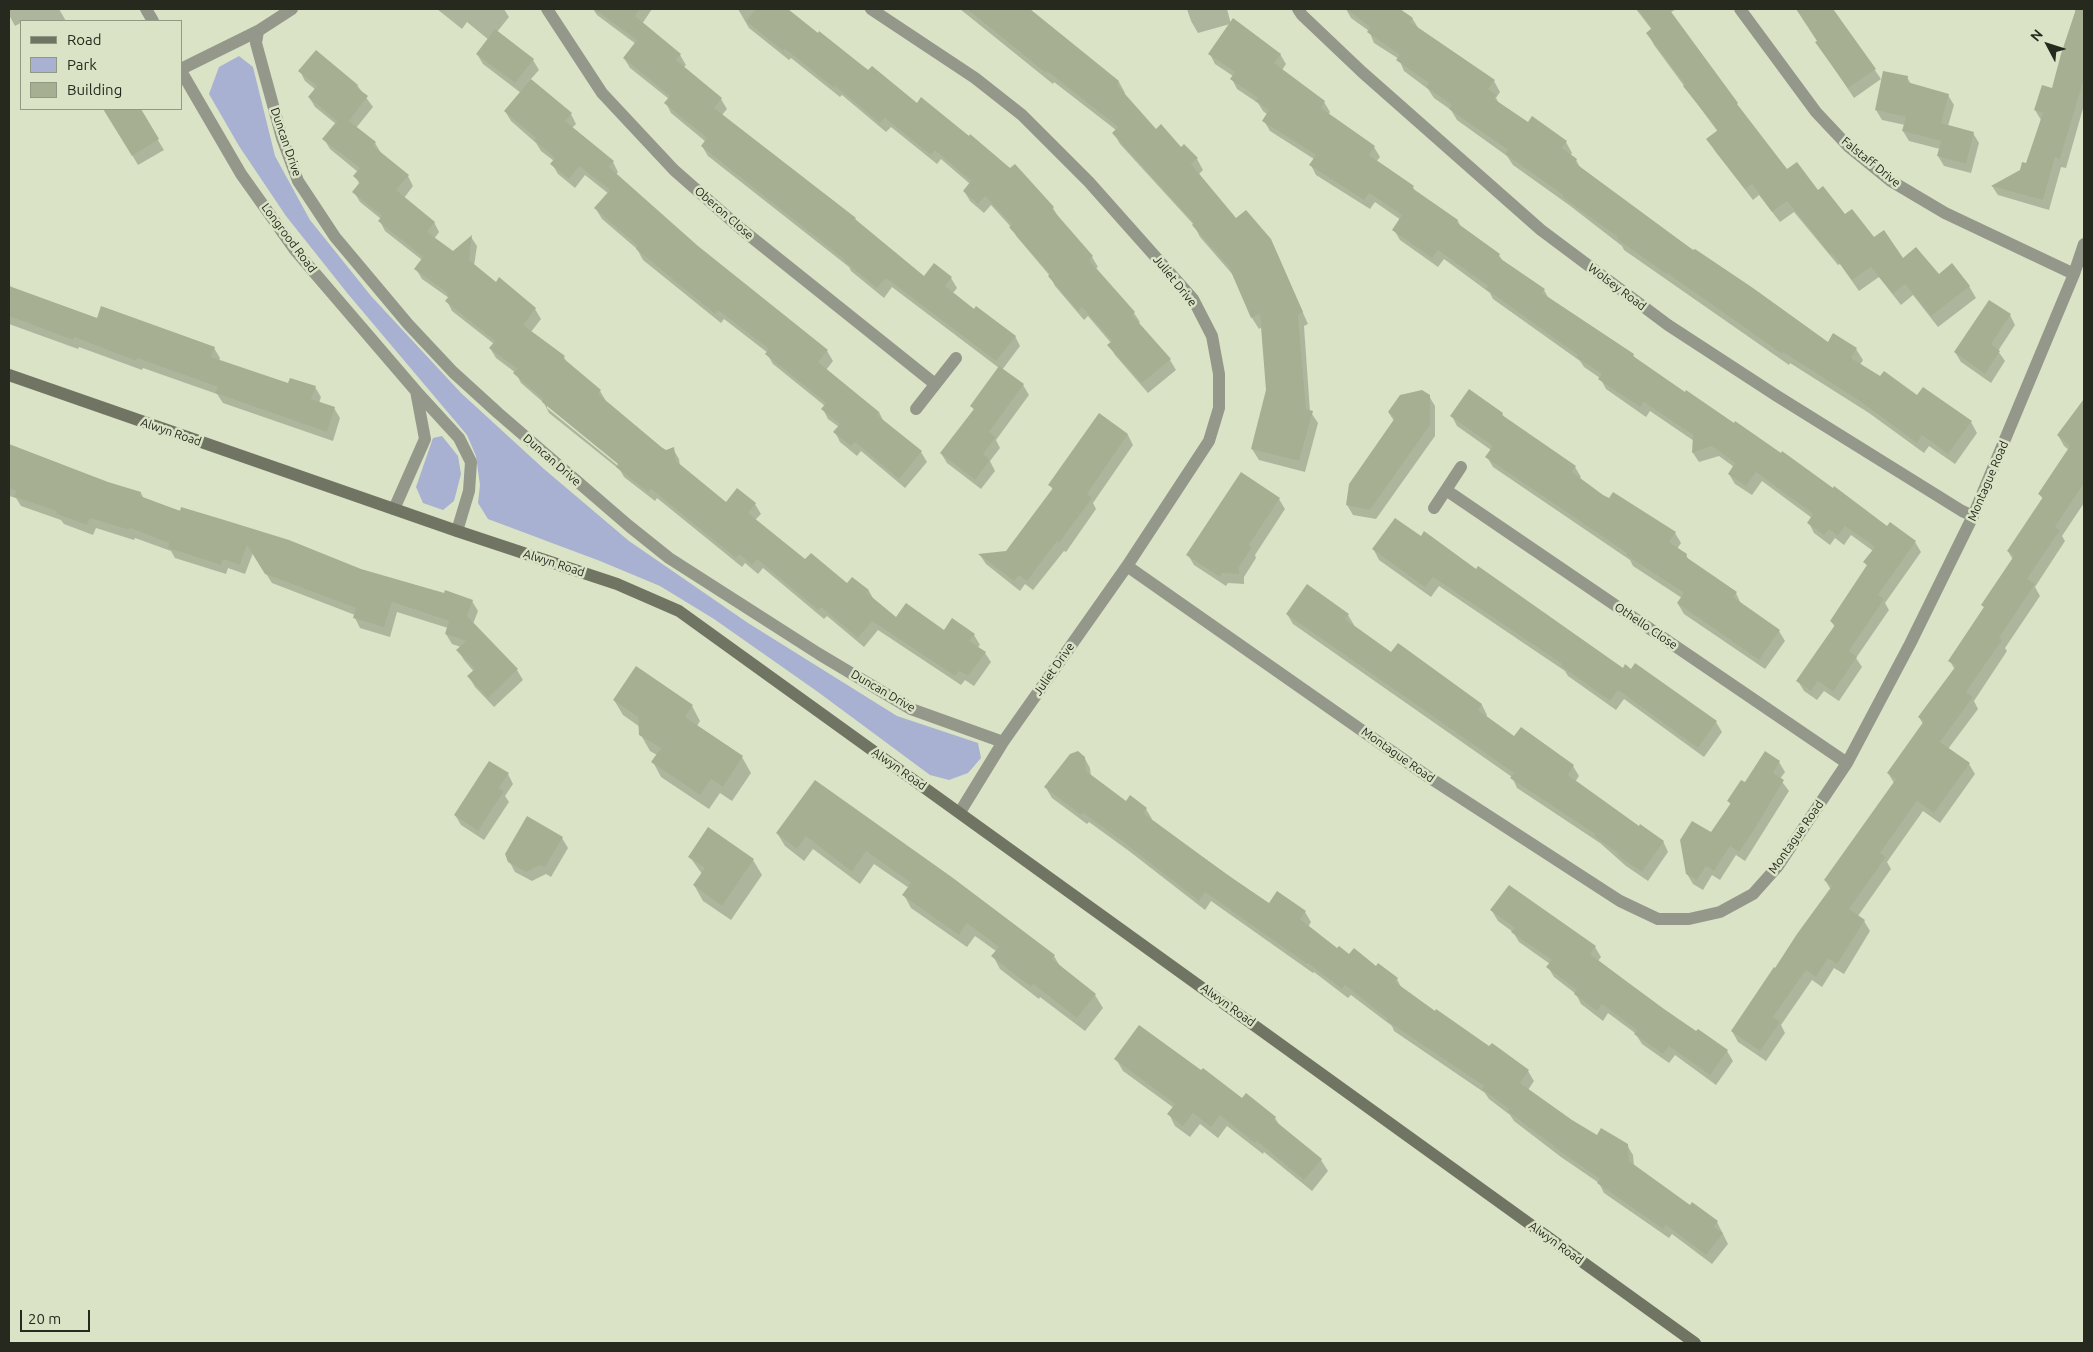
<!DOCTYPE html>
<style>
body{margin:0}
#map{position:relative;width:2093px;height:1352px;overflow:hidden;background:#dae3c5;font-family:Ubuntu,sans-serif}
canvas{display:block}
.frame{position:absolute;inset:0;border:10px solid #26291e;pointer-events:none}
.legend{position:absolute;left:20px;top:20px;width:162px;height:90px;box-sizing:border-box;background:#dae3c5;border:1px solid #929982;margin:0;padding:6px 9px;list-style:none;font-size:15px;color:#26291e}
.legend li{display:flex;align-items:center;gap:10px;height:25px}
.legend b{width:25px;border:1px solid #929982}
.north{position:absolute;left:2023px;top:20px;width:50px;height:50px;-webkit-text-stroke:4px #dae3c5;paint-order:stroke;rotate:310deg;font-size:14px;font-weight:700;line-height:20px;text-align:center;color:#26291e}
.north::after{content:'';display:block;margin:auto;width:18px;height:22px;background:#26291e;clip-path:polygon(50% 0,100% 100%,50% 72%,0 100%)}
.scale{position:absolute;left:20px;top:1310px;width:70px;height:22px;box-sizing:border-box;border:2px solid #26291e;border-top:0;padding-left:6px;font-size:15px;line-height:18px;white-space:nowrap;color:#26291e;-webkit-text-stroke:4px #dae3c5;paint-order:stroke}
</style>
<div id="map">
<canvas width="2093" height="1352"></canvas>
<div class="frame"></div>
<ul class="legend">
<li><b style="height:6px;background:#707563"></b>Road</li>
<li><b style="height:14px;background:#a8b1d1"></b>Park</li>
<li><b style="height:14px;background:#a7af92"></b>Building</li>
</ul>
<div class="north">N</div>
<div class="scale">20 m</div>
</div>
<script>
const context = document.querySelector('canvas').getContext('2d');
context.lineJoin = 'round';
function paint(path, color) { context.fillStyle = color; context.fill(path, 'evenodd'); }
const toPath = rows => new Path2D(rows.map(r => 'M' + r).join(''));
function strokePath(path, color, width, dash) { context.strokeStyle = color; context.lineWidth = width; context.lineCap = dash ? 'butt' : 'round'; context.setLineDash(dash || []); context.stroke(path); }
function drawText(font, color, halo, rows, align = 'center') {
  context.font = font + ' Ubuntu,sans-serif'; context.lineWidth = 5; context.setLineDash([]); context.textBaseline = 'middle'; context.strokeStyle = halo; context.fillStyle = color; for (const [text, x, y, turn = 0] of rows) {
    context.save(); context.translate(x, y); context.rotate((+turn || 0) * Math.PI / 180); context.textAlign = isNaN(turn) ? turn : align; if (halo) context.strokeText(text, 0, 0); context.fillText(text, 0, 0); context.restore();
  }
}
paint(toPath([
 [239,56,253,67,275,156,310,220,371,296,461,393,544,469,629,541,748,623,897,716,978,743,981,758,968,773,949,780,930,775,818,692,714,619,660,586,600,561,488,519,478,503,480,485,476,456,467,435,348,294,286,216,239,146,209,94,219,67],
 [442,436,458,456,461,474,454,501,443,510,423,503,416,487,433,438]
]), '#a8b1d1');
paint(toPath([
 [9,9,59,9,66,21,24,21,15,26,9,15],
 [437,9,504,9,509,17,497,32,533,60,539,70,530,80,571,114,576,124,572,128,613,162,618,172,616,175,698,247,827,351,833,361,826,370,879,412,884,422,921,452,927,462,905,488,861,451,857,456,840,442,835,432,839,427,828,419,823,409,825,406,773,364,767,354,768,353,724,319,721,323,643,260,637,249,602,219,596,209,609,194,585,175,575,188,558,174,552,164,554,161,541,151,536,143,511,121,505,111,521,93,483,64,477,54,489,40,467,22,462,29],
 [593,9,652,9,642,24,680,55,686,65,683,68,721,99,727,109,722,115,855,219,857,223,924,278,951,278,957,288,953,293,975,310,1015,336,1020,346,1002,370,1023,385,1029,395,996,440,1000,448,990,461,995,471,981,489,947,463,941,453,974,410,972,406,999,368,892,287,884,298,851,271,849,267,708,156,702,146,706,142,671,113,666,103,669,99,630,68,624,58,636,44,597,15],
 [738,9,786,9,818,35,917,104,1053,208,1059,218,1092,257,1098,267,1095,269,1134,313,1140,322,1138,324,1170,360,1176,370,1148,393,1115,355,1109,345,1111,343,1088,316,1084,320,1055,286,1050,276,1017,237,1011,227,991,205,984,213,970,201,964,191,970,184,941,159,937,164,891,127,886,132,842,95,840,97,791,58,789,60,749,28],
 [960,9,1022,9,1032,17,1034,14,1119,82,1125,93,1124,95,1156,130,1181,149,1184,145,1197,159,1203,170,1198,175,1236,220,1270,240,1308,324,1304,326,1310,411,1318,423,1305,472,1259,460,1252,449,1267,391,1262,327,1259,329,1252,318,1233,275,1200,237,1194,225,1120,144,1114,133,1116,130,1054,82,1053,84],
 [1187,9,1227,9,1231,24,1280,54,1286,64,1282,70,1324,102,1330,112,1328,115,1374,147,1380,157,1376,162,1413,187,1416,193,1458,221,1461,227,1499,255,1504,263,1544,290,1549,299,1633,355,1636,360,1887,528,1915,542,1921,552,1885,603,1889,610,1856,658,1862,667,1839,701,1824,691,1817,700,1804,691,1798,681,1835,627,1831,621,1868,567,1865,562,1873,551,1851,535,1844,545,1835,538,1830,545,1814,533,1809,523,1812,518,1762,481,1752,495,1735,484,1729,474,1734,467,1719,456,1699,462,1693,453,1694,441,1650,411,1646,417,1606,389,1600,378,1584,367,1580,361,1493,299,1490,293,1444,259,1438,267,1400,240,1394,230,1401,220,1375,202,1370,209,1316,175,1311,165,1314,159,1270,131,1264,121,1268,115,1263,111,1258,103,1237,89,1232,79,1233,76,1215,64,1210,54,1230,24,1198,33,1191,21],
 [1346,9,1398,9,1412,18,1419,29,1494,81,1500,92,1496,98,1500,105,1528,124,1566,142,1572,153,1570,156,1576,160,1581,169,1630,206,1828,344,1834,335,1856,349,1863,360,1860,365,1917,397,1971,422,1977,433,1955,464,1929,446,1924,453,1869,413,1790,363,1789,365,1624,250,1622,246,1569,205,1513,165,1507,156,1457,120,1451,110,1434,98,1428,89,1404,71,1399,59,1374,43,1369,31,1351,18],
 [1636,9,1676,9,1670,13,1743,114,1787,171,1818,192,1844,216,1903,259,1938,276,1969,286,1976,298,1938,327,1913,295,1901,305,1879,277,1859,291,1840,264,1838,265,1794,212,1780,222,1759,195,1753,200,1715,151,1708,139,1718,132,1654,45,1648,33,1652,30],
 [1797,9,1833,9,1881,79,1854,98,1823,52,1818,41],
 [2074,9,2084,9,2084,105,2066,168,2061,167,2049,210,1998,195,1992,186,2021,171,2027,165,2041,120,2035,110,2053,90,2076,12],
 [300,71,357,85,373,107,356,128,375,143,381,153,408,176,413,186,404,198,434,222,439,232,434,239,453,252,471,237,477,246,474,266,496,283,535,309,541,319,531,332,564,357,567,363,600,391,606,401,666,451,673,449,679,459,680,466,726,504,755,504,761,514,755,520,806,561,848,585,853,579,869,591,874,600,896,619,945,631,974,635,980,645,977,648,985,653,991,662,974,686,965,680,961,685,878,630,864,647,827,616,824,619,763,568,758,574,745,563,742,567,657,498,655,501,624,477,620,470,549,413,544,403,521,383,516,373,496,358,490,348,494,344,452,311,447,301,449,298,422,279,416,269,422,260,385,231,380,221,381,219,360,202,354,192,360,185,355,176,358,172,330,149,324,139,336,124,315,107,309,97,316,90,305,81],
 [547,405,624,467,622,469,547,408],
 [1907,77,1911,84,1948,95,1954,105,1948,126,1973,133,1979,143,1971,173,1944,166,1938,156,1940,149,1909,141,1903,131,1905,125,1882,120,1876,110],
 [105,109,139,109,164,150,138,165],
 [9,282,11,288,97,319,214,348,220,358,219,361,289,385,315,387,321,397,319,403,334,408,340,418,333,441,223,403,217,394,143,368,142,370,79,347,78,349,9,324],
 [2010,315,2015,325,1998,351,2005,361,1991,383,1961,362,1955,352],
 [1429,396,1435,406,1435,436,1376,519,1353,515,1347,505,1394,421,1389,413],
 [2084,399,2084,503,2062,536,2065,541,2035,587,2040,596,2005,648,2007,651,1974,701,1978,709,1948,749,1969,764,1975,774,1940,823,1923,811,1887,862,1891,869,1858,916,1864,921,1870,931,1844,974,1834,968,1822,987,1812,980,1781,1025,1785,1033,1766,1061,1738,1042,1732,1031,1831,890,1825,880,1894,783,1888,773,1923,724,1919,717,1955,670,1950,661,1985,609,1983,605,2013,560,2008,551,2043,499,2039,494,2069,450,2064,446,2058,435],
 [1502,414,1506,420,1575,467,1581,477,1579,479,1603,496,1675,533,1681,543,1677,549,1686,555,1690,562,1736,593,1741,604,1779,631,1785,641,1765,669,1684,614,1678,604,1682,598,1633,566,1630,560,1493,467,1487,457,1491,450,1457,426,1452,416],
 [1099,415,1128,435,1133,445,1093,503,1096,509,1066,552,1064,551,1033,590,1025,584,1020,591,986,564,980,555,1006,552,1053,490,1050,485],
 [9,445,108,484,141,493,144,499,361,570,472,601,478,611,473,624,517,670,523,680,494,707,475,687,469,677,474,672,464,660,458,650,461,647,452,644,446,634,448,628,397,612,390,637,360,628,355,618,355,615,272,583,253,553,245,574,228,568,226,574,175,558,171,551,135,538,134,540,96,528,93,535,64,524,61,520,21,506,16,498,9,496],
 [1279,499,1285,509,1255,555,1256,558,1244,577,1244,584,1228,583,1226,586,1194,565,1188,555],
 [1421,538,1476,571,1623,670,1716,722,1722,732,1704,757,1624,699,1616,710,1568,676,1565,671,1439,586,1431,597,1379,560,1374,550],
 [1287,614,1348,615,1354,625,1353,626,1392,653,1398,645,1482,705,1487,715,1486,717,1515,738,1573,766,1579,776,1575,782,1639,828,1663,841,1668,852,1648,881,1626,866,1600,843,1517,788,1512,777,1293,624],
 [614,700,692,706,700,721,697,726,742,757,751,773,732,801,720,793,709,809,661,777,653,762,657,755,650,751,641,735,640,727,623,715],
 [1084,757,1090,768,1091,776,1126,803,1146,809,1152,819,1150,820,1269,904,1305,912,1311,922,1308,927,1338,950,1397,979,1402,989,1490,1048,1528,1071,1534,1081,1528,1090,1571,1121,1597,1137,1627,1145,1633,1155,1634,1166,1691,1207,1693,1204,1717,1222,1728,1244,1712,1264,1672,1234,1669,1238,1604,1193,1599,1183,1561,1157,1514,1121,1510,1115,1489,1099,1485,1093,1394,1031,1392,1026,1351,995,1348,998,1314,972,1313,973,1211,901,1205,910,1129,851,1089,822,1087,824,1052,798,1046,788],
 [1779,762,1785,772,1780,779,1789,791,1745,861,1736,855,1720,880,1712,875,1703,890,1693,884,1687,874,1731,805,1728,801,1746,784],
 [508,774,513,784,505,796,509,802,484,840,461,825,455,815],
 [815,782,1054,956,1061,968,1095,995,1103,1008,1085,1031,1040,997,1039,999,1000,969,993,956,996,951,975,936,967,947,911,908,904,895,909,888,874,864,860,884,813,849,804,861,785,846,777,833],
 [562,838,568,848,551,877,546,874,532,881,515,872,509,861],
 [690,857,753,860,762,875,731,920,703,901,694,885,702,874],
 [1492,911,1595,947,1601,957,1598,961,1663,1010,1727,1051,1733,1061,1716,1085,1675,1055,1669,1063,1642,1044,1635,1033,1608,1013,1603,1021,1581,1004,1576,994,1554,977,1548,967,1550,964,1519,942,1513,932,1498,921],
 [1116,1059,1242,1100,1275,1118,1280,1126,1321,1160,1328,1171,1312,1191,1264,1152,1263,1154,1227,1126,1218,1138,1200,1124,1190,1137,1175,1126,1169,1114,1174,1108,1123,1071]
]), '#0003');
paint(toPath([
 [594,9,640,9,635,16,681,54,676,60,722,98,714,108,856,218,855,219,924,276,934,263,952,277,945,286,974,309,976,306,1016,336,996,361,886,278,877,288,844,261,845,260,701,146,707,138,664,103,670,96,623,58,637,40],
 [756,9,788,9,818,33,819,31,868,70,872,66,917,103,921,97,969,136,970,134,1010,168,1015,164,1054,207,1052,209,1093,256,1089,260,1135,312,1132,315,1171,359,1142,383,1107,345,1112,341,1082,307,1078,311,1048,276,1050,274,1009,227,1012,225,985,196,978,204,963,191,971,181,935,150,931,155,885,118,880,123,835,86,834,88,785,49,783,51,746,21],
 [967,9,1030,9,1119,81,1117,85,1156,129,1161,124,1181,147,1184,144,1198,158,1191,164,1236,218,1246,210,1271,239,1303,312,1298,315,1306,409,1313,411,1299,461,1251,449,1266,390,1260,314,1251,318,1229,267,1192,225,1194,223,1112,133,1118,127,1047,71,1046,73],
 [1346,9,1400,9,1413,18,1410,22,1495,80,1488,89,1496,95,1494,99,1528,122,1532,116,1567,141,1562,148,1577,159,1575,163,1693,250,1695,249,1753,288,1828,342,1833,333,1857,348,1851,358,1880,376,1884,371,1917,395,1923,387,1972,421,1948,454,1922,435,1917,443,1861,402,1783,352,1782,354,1667,273,1666,274,1617,239,1618,237,1562,197,1563,195,1505,154,1508,150,1449,109,1452,105,1426,87,1429,83,1396,60,1400,55,1367,32,1370,27],
 [1637,9,1669,9,1738,103,1737,104,1787,169,1797,162,1818,190,1823,186,1845,214,1852,209,1874,237,1884,230,1903,258,1916,247,1939,274,1952,263,1970,286,1931,316,1905,284,1893,294,1871,267,1852,280,1832,253,1830,254,1787,201,1772,212,1752,184,1745,189,1706,139,1718,130,1683,86,1685,84,1646,33,1652,28],
 [1796,9,1833,9,1876,69,1848,88,1815,42,1817,41],
 [2076,9,2084,9,2084,79,2060,159,2055,157,2043,200,1991,186,2020,170,2022,162,2026,163,2043,113,2034,110,2042,85,2052,88,2061,54],
 [1233,18,1281,54,1274,63,1325,101,1321,108,1375,146,1369,155,1414,186,1412,188,1458,220,1457,223,1500,254,1498,257,1545,289,1542,293,1634,354,1633,356,1685,392,1686,390,1734,423,1735,421,1781,453,1782,451,1833,488,1834,486,1887,526,1890,522,1916,541,1878,595,1884,599,1849,651,1857,657,1833,692,1818,681,1811,691,1796,681,1835,625,1830,621,1867,565,1863,562,1875,547,1845,526,1838,536,1829,529,1824,535,1807,523,1813,514,1756,472,1746,486,1728,474,1735,463,1712,446,1692,453,1693,435,1644,402,1640,407,1598,379,1602,374,1576,357,1578,355,1486,289,1488,286,1438,250,1432,258,1392,230,1402,215,1369,193,1364,200,1309,165,1316,155,1262,121,1269,110,1255,101,1258,98,1230,79,1235,72,1208,54],
 [495,29,534,59,515,83,476,54],
 [316,50,358,85,356,87,368,96,349,121,376,142,373,146,409,175,396,190,435,222,427,232,453,251,472,235,469,260,496,282,499,277,536,308,523,325,565,356,563,358,601,390,598,394,661,447,666,450,674,447,676,461,726,502,737,488,756,503,748,513,805,559,811,553,847,583,852,577,869,590,867,593,896,617,906,603,944,630,952,618,975,634,969,641,986,652,968,676,959,671,955,676,872,621,858,638,821,607,818,610,757,559,752,565,739,554,736,558,651,489,648,492,616,467,618,464,542,402,543,399,513,373,517,369,489,348,495,341,445,301,449,296,445,291,414,269,423,257,378,221,382,216,352,192,360,182,353,176,360,168,322,139,337,121,308,97,317,86,298,71],
 [1883,71,1908,76,1907,82,1949,94,1941,123,1974,132,1966,164,1937,156,1941,141,1902,131,1906,117,1875,110],
 [531,79,572,113,565,121,614,161,609,167,698,246,828,350,818,362,879,412,877,415,922,451,899,479,855,442,851,446,833,432,840,424,821,409,826,403,765,354,769,349,718,310,715,314,636,249,638,246,594,208,610,190,579,166,569,179,550,164,555,158,534,140,536,138,504,111],
 [103,109,141,109,159,139,132,156],
 [9,286,97,318,101,306,215,347,211,357,288,383,290,378,316,386,311,399,335,407,327,432,215,393,218,387,137,358,136,361,74,337,73,340,9,316],
 [1989,300,2011,314,1991,344,2000,351,1985,374,1954,352],
 [999,366,1024,384,989,432,996,437,983,454,990,460,975,480,940,453,974,409,970,406],
 [1469,389,1503,413,1502,415,1576,466,1572,472,1603,495,1609,498,1613,492,1676,532,1669,542,1687,554,1686,557,1737,592,1733,597,1780,630,1759,660,1677,603,1684,593,1626,555,1627,553,1485,457,1493,446,1450,416],
 [1422,390,1430,395,1430,425,1370,510,1346,505,1349,484,1395,418,1388,412,1400,395],
 [2084,399,2084,483,2055,527,2060,530,2027,579,2035,584,1999,638,2002,640,1966,692,1973,697,1940,742,1970,763,1934,813,1917,801,1880,853,1886,857,1849,909,1865,920,1837,964,1828,958,1816,977,1806,970,1773,1017,1780,1022,1760,1051,1731,1031,1774,967,1775,968,1797,934,1832,886,1824,880,1896,779,1887,773,1924,721,1918,717,1956,666,1948,661,1984,607,1981,605,2014,556,2007,551,2043,497,2038,494,2070,446,2057,435],
 [1099,413,1128,434,1087,494,1092,498,1059,543,1057,541,1027,581,1019,575,1014,581,978,554,1006,551,1053,488,1048,485],
 [9,444,108,482,141,492,140,496,180,511,181,507,221,519,289,540,361,569,444,593,445,590,473,600,467,616,518,669,488,698,467,676,475,669,456,650,466,641,445,634,449,621,392,602,384,627,353,618,356,608,265,574,247,545,240,565,223,559,221,565,168,548,169,543,130,528,129,530,90,518,87,525,56,514,57,511,14,497,16,491,9,488],
 [1241,472,1280,498,1249,545,1252,547,1239,567,1239,574,1222,573,1220,577,1186,555],
 [1395,518,1421,536,1424,531,1476,569,1478,566,1623,668,1625,664,1631,669,1635,663,1717,721,1698,748,1618,690,1610,701,1561,666,1562,664,1433,577,1425,587,1372,549],
 [1307,584,1349,614,1345,619,1391,652,1398,643,1482,704,1478,710,1514,736,1521,727,1574,765,1568,775,1639,826,1640,824,1664,841,1642,872,1618,856,1619,854,1594,836,1595,834,1510,778,1514,773,1286,614],
 [636,666,693,705,685,717,743,756,723,787,711,779,700,795,651,762,661,748,639,735,638,717,613,700],
 [1078,751,1085,757,1086,771,1126,801,1130,795,1147,808,1143,813,1229,876,1269,903,1277,891,1306,911,1300,919,1337,948,1339,946,1349,954,1354,948,1376,966,1378,963,1398,978,1395,982,1435,1011,1436,1009,1489,1046,1492,1043,1529,1070,1520,1083,1572,1120,1597,1135,1601,1128,1628,1144,1629,1161,1690,1205,1692,1202,1718,1221,1714,1227,1723,1233,1706,1255,1666,1225,1663,1229,1597,1183,1600,1179,1554,1147,1554,1146,1507,1111,1509,1109,1482,1089,1484,1086,1387,1021,1388,1019,1345,985,1342,989,1308,963,1307,964,1205,892,1199,901,1122,841,1083,813,1081,815,1044,787,1070,754],
 [1765,751,1780,761,1773,773,1784,780,1754,830,1739,852,1730,846,1714,871,1706,866,1697,880,1686,874,1680,840,1692,821,1711,832,1731,803,1727,801,1741,780,1745,782],
 [489,761,509,773,499,788,504,791,478,831,454,815],
 [815,780,953,878,1055,955,1052,959,1096,994,1077,1018,1033,984,1031,987,991,956,999,947,967,923,959,935,902,895,911,883,866,851,852,872,806,836,797,849,776,833],
 [527,816,563,837,545,867,540,865,526,872,508,862,505,854],
 [708,827,754,859,722,906,693,885,705,868,688,857],
 [1509,885,1596,946,1590,954,1622,978,1664,1009,1696,1031,1698,1029,1728,1050,1710,1075,1669,1046,1663,1054,1634,1034,1637,1030,1602,1004,1597,1011,1574,994,1577,990,1546,967,1552,960,1511,932,1515,928,1490,910],
 [1139,1025,1201,1070,1203,1068,1242,1098,1246,1093,1276,1117,1274,1120,1322,1159,1304,1180,1257,1141,1255,1143,1220,1115,1211,1127,1193,1113,1183,1126,1167,1114,1175,1104,1114,1059]
]), '#a7af92');
strokePath(toPath([
 [146,9,153,21],
 [547,9,602,93,674,170,740,228,935,384],
 [871,9,975,78,1022,115,1089,182,1193,299,1212,336,1219,374,1219,408,1209,441,1127,566,1003,742,960,812],
 [1298,9,1302,15,1362,72,1541,230,1668,325,1777,396,1962,511,1973,516],
 [1740,9,1816,112,1848,146,1891,181,1945,213,2074,274],
 [258,31,256,43,282,138,298,181,335,237,408,324,453,372,498,413,629,526,669,558,819,654,911,709,1003,742],
 [181,69,258,31,292,9],
 [181,71,241,174,295,250,416,391],
 [916,409,956,358],
 [1446,490,1847,763],
 [1434,508,1461,467],
 [394,509,425,439,416,391,459,438,471,462,469,491,457,531],
 [1127,566,1427,776,1620,901,1658,919,1689,919,1720,912,1753,894,1778,866,1847,763,1910,644,1973,516,2074,274,2084,244]
]), '#94988b', 12);
strokePath(toPath([
 [9,375,457,531,617,584,679,611,1695,1343]
]), '#707563', 12);
drawText('12px', '#26291e', '#dae3c5', [
 ["Duncan Drive",286,142,71],
 ["Falstaff Drive",1871,162,39],
 ["Oberon Close",724,213,41],
 ["Longrood Road",289,238,53],
 ["Juliet Drive",1175,281,51],
 ["Wolsey Road",1617,287,37],
 ["Alwyn Road",171,432,19],
 ["Duncan Drive",552,460,41],
 ["Montague Road",1988,481,-67],
 ["Alwyn Road",554,563,18],
 ["Othello Close",1646,626,34],
 ["Juliet Drive",1054,669,-55],
 ["Duncan Drive",883,691,30],
 ["Montague Road",1398,755,35],
 ["Alwyn Road",899,769,35],
 ["Montague Road",1796,837,-55],
 ["Alwyn Road",1228,1005,36],
 ["Alwyn Road",1556,1243,36]
]);
</script>
